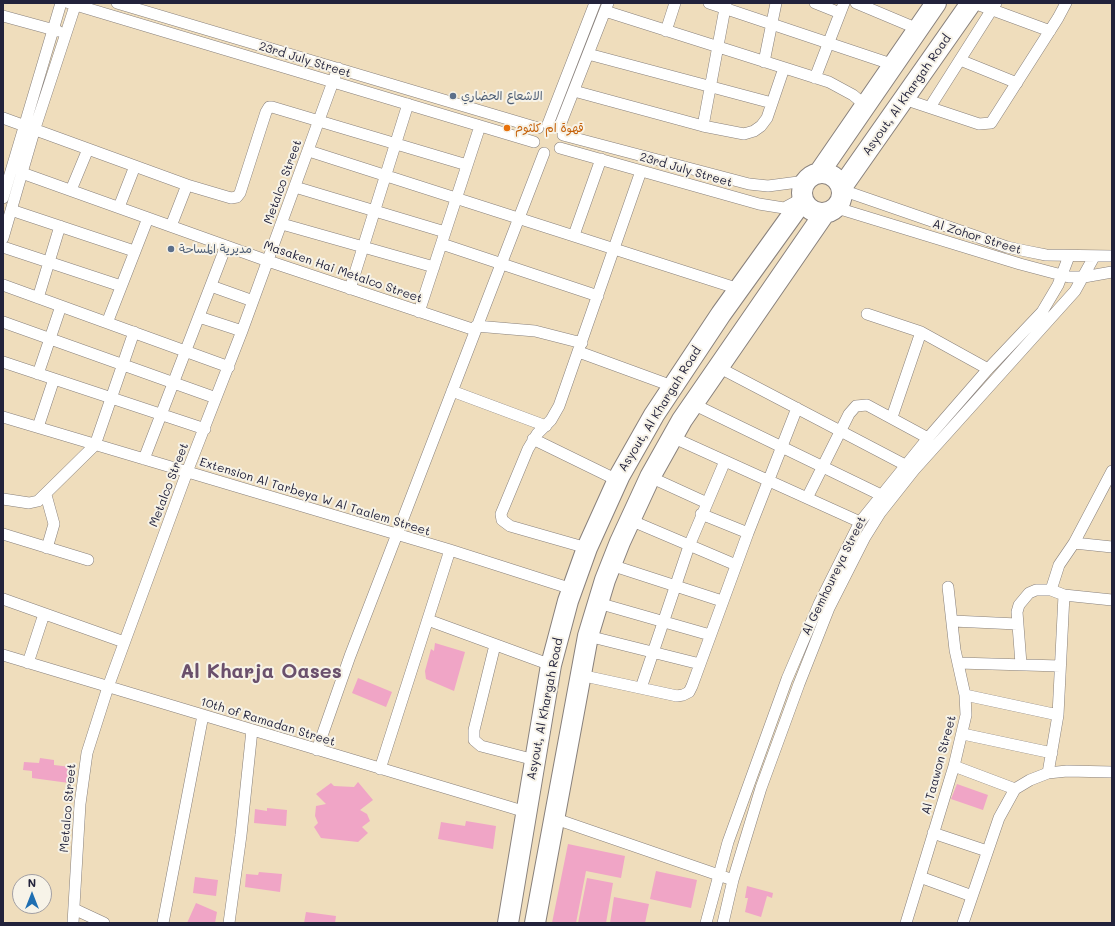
<!DOCTYPE html>
<meta charset="utf-8">
<style>
body{margin:0}
#map{position:relative;width:1115px;height:926px;overflow:hidden;background:#efddbc;font-family:Mali,sans-serif}
canvas{display:block}
.frame{position:absolute;inset:0;border:4px solid #22223b;pointer-events:none}
.north{position:absolute;left:12px;top:874px;width:40px;height:40px;box-sizing:border-box;background:#f7f3e8;border:1px solid #a29fa3;border-radius:50%;rotate:0deg;font-size:11px;font-weight:700;line-height:16px;text-align:center;color:#22223b}
.north::after{content:'';display:block;margin:auto;width:14px;height:18px;background:#1f6fb2;clip-path:polygon(50% 0,100% 100%,50% 72%,0 100%)}
</style>
<div id="map">
<canvas width="1115" height="926"></canvas>
<div class="frame"></div>
<div class="north">N</div>
</div>
<script>
const context = document.querySelector('canvas').getContext('2d');
context.lineJoin = 'round';
function paint(path, color) { context.fillStyle = color; context.fill(path, 'evenodd'); }
const toPath = rows => new Path2D(rows.map(r => 'M' + r).join(''));
function strokePath(path, color, width, dash) { context.strokeStyle = color; context.lineWidth = width; context.lineCap = dash ? 'butt' : 'round'; context.setLineDash(dash || []); context.stroke(path); }
function drawText(font, color, halo, rows, align = 'center') {
  context.font = font + ' Mali,"Playpen Sans Arabic",sans-serif'; context.lineWidth = 4; context.setLineDash([]); context.textBaseline = 'middle'; context.strokeStyle = halo; context.fillStyle = color; for (const [text, x, y, turn = 0] of rows) {
    context.save(); context.translate(x, y); context.rotate((+turn || 0) * Math.PI / 180); context.textAlign = isNaN(turn) ? turn : align; if (halo) context.strokeText(text, 0, 0); context.fillText(text, 0, 0); context.restore();
  }
}
paint(toPath([
 [435,643,465,652,454,691,426,679,425,671,431,649,434,651],
 [358,678,392,692,386,707,352,693],
 [40,758,54,760,54,765,71,767,69,783,32,778,32,771,23,770,24,762,39,763],
 [358,782,373,800,360,810,367,814,370,821,362,827,368,833,358,842,321,838,314,827,318,823,315,816,316,806,326,804,316,794,331,783,334,786,354,787],
 [957,784,988,795,983,810,951,799],
 [267,808,287,810,286,826,254,823,255,809,267,811],
 [466,821,496,826,493,849,438,839,441,822,465,826],
 [568,844,625,856,621,878,586,871,576,923,552,923],
 [656,871,697,880,691,908,650,899],
 [259,872,282,874,280,892,245,887,246,874,258,875],
 [195,877,218,880,216,896,193,893],
 [587,878,613,883,606,923,578,923],
 [747,886,773,893,772,898,767,896,761,917,745,912,748,898,745,898],
 [614,897,649,904,645,923,610,923],
 [196,903,217,912,215,923,187,923],
 [306,912,336,916,335,923,304,923]
]), '#f0a5c6');
const street = toPath([
 [69,3,534,142],
 [117,3,538,128],
 [709,3,894,65],
 [815,3,840,13],
 [856,3,918,29],
 [974,3,1050,31],
 [605,11,829,82,853,95,865,105],
 [3,16,58,31],
 [666,31,675,3],
 [588,54,772,103],
 [960,60,1017,83],
 [764,62,776,3],
 [815,78,844,3],
 [574,91,703,126,744,134,754,131,761,126,767,118,784,68],
 [904,99,979,124,991,123,1058,18,1066,3],
 [930,107,996,3],
 [3,118,187,185,231,198,237,197,240,193,266,112,269,107,272,107,467,165],
 [548,124,595,3],
 [703,126,726,3],
 [559,128,608,3],
 [563,135,749,184,768,186,806,181],
 [560,148,759,204,784,208,797,201],
 [309,151,739,289],
 [22,173,268,261,475,330],
 [295,187,445,232],
 [71,190,88,149],
 [842,190,1007,247,1026,251,1046,255,1112,256],
 [3,198,61,3],
 [119,207,135,166],
 [837,208,1020,264,1069,277,1084,277,1112,272],
 [11,210,134,251],
 [282,224,434,267],
 [171,226,187,185],
 [574,235,601,159],
 [3,238,35,128,76,3],
 [442,244,598,296],
 [3,247,121,286],
 [3,285,229,367],
 [211,286,253,301],
 [350,289,408,104],
 [38,298,60,226],
 [419,312,480,126],
 [867,314,921,332,988,369],
 [199,317,242,331],
 [3,322,216,398],
 [107,323,148,218],
 [476,326,535,331,582,343],
 [579,352,672,386],
 [3,362,205,429],
 [718,367,911,468],
 [38,374,61,306],
 [452,391,546,426],
 [693,404,881,495],
 [3,417,450,550,572,589],
 [892,417,921,332],
 [38,427,54,379],
 [672,437,860,522],
 [533,439,617,480],
 [144,459,226,246],
 [650,477,707,503],
 [46,495,54,524,47,548],
 [807,498,849,414,856,406,867,405,928,438],
 [3,499,29,503,38,501,95,445,134,332],
 [701,514,748,533],
 [630,520,736,565],
 [3,534,88,560],
 [1074,543,1112,547],
 [587,548,510,526,502,520,501,514,528,449,537,434,551,420,559,406,641,171],
 [611,565,722,601],
 [1051,590,1059,565,1074,543,1112,471],
 [3,599,124,642],
 [598,603,710,635],
 [428,620,551,665],
 [953,621,1017,624],
 [588,636,700,664],
 [495,645,474,730,474,740,481,746,535,760],
 [3,655,526,812],
 [28,663,44,614],
 [958,663,1060,666],
 [1021,664,1017,612,1019,605,1029,593,1036,590,1051,590,1064,595,1112,600],
 [580,675,677,696,683,695,689,692,692,686,748,533,797,408],
 [641,688,689,546,725,461],
 [965,695,1058,715],
 [963,734,1052,753],
 [317,750,350,656,544,153],
 [954,766,1015,789],
 [380,769,450,550],
 [1048,773,1058,715,1064,595],
 [553,818,733,880],
 [933,833,987,851],
 [920,877,972,896],
 [74,909,104,923],
 [73,923,80,804,87,753,108,687,187,472,242,331,338,68],
 [163,923,203,715],
 [229,923,241,835,252,730],
 [706,923,728,842,787,679,819,604,860,522,928,438,988,369,1042,312,1058,285,1069,256],
 [723,923,733,880,761,788,799,684,829,608,865,537,880,513,914,470,1075,291,1094,257],
 [906,923,954,766,966,715,965,695,955,650,948,587],
 [963,923,999,818,1015,789,1030,780,1048,773,1067,771,1112,772]
]);
const highway = toPath([
 '802 193a20 20 0 1 1 40 0a20 20 0 1 1-40 0Z',
 [819,173,936,3],
 [842,187,971,3],
 [508,923,551,665,568,601,587,548,620,475,654,415,721,314,803,200],
 [535,923,588,636,605,580,620,542,650,477,682,420,824,214]
]);
strokePath(street, '#88807c', 12);
strokePath(highway, '#88807c', 22);
strokePath(street, '#fff', 11);
strokePath(highway, '#fff', 20);
for (const [x, y, r, color] of [
 [453,96,4,"#5c6f8a"],
 [507,128,4,"#e8710a"],
 [171,249,4,"#5c6f8a"]
]) { const dot = new Path2D(); dot.arc(x, y, r, 0, 2 * Math.PI); context.fillStyle = color; context.fill(dot); strokePath(dot, '#f7f3e8', 1.5); }
drawText('12px', '#22223b', '#f7f3e8', [
 ["23rd July Street",305,60,17],
 ["Asyout, Al Khargah Road",907,95,-55],
 ["23rd July Street",686,170,16],
 ["Metalco Street",283,182,-70],
 ["Al Zohor Street",977,237,17],
 ["Masaken Hai Metalco Street",343,272,19],
 ["Asyout, Al Khargah Road",660,409,-58],
 ["Metalco Street",169,485,-69],
 ["Extension Al Tarbeya W Al Taalem Street",315,497,17],
 ["Al Gemhoureya Street",834,576,-64],
 ["Asyout, Al Khargah Road",545,709,-79],
 ["10th of Ramadan Street",268,722,17],
 ["Al Taawon Street",939,765,-75],
 ["Metalco Street",68,808,-85]
]);
drawText('12px', '#4e5e75', '#f7f3e8', [
 ["الاشعاع الحضاري",461,96],
 ["مديرية المساحة",179,249]
], 'left');
drawText('12px', '#c56008', '#f7f3e8', [
 ["قهوة ام كلثوم",515,128]
], 'left');
drawText('bold 20px', '#6a506c', '#f7f3e8', [
 ["Al Kharja Oases",261,672]
]);
</script>
